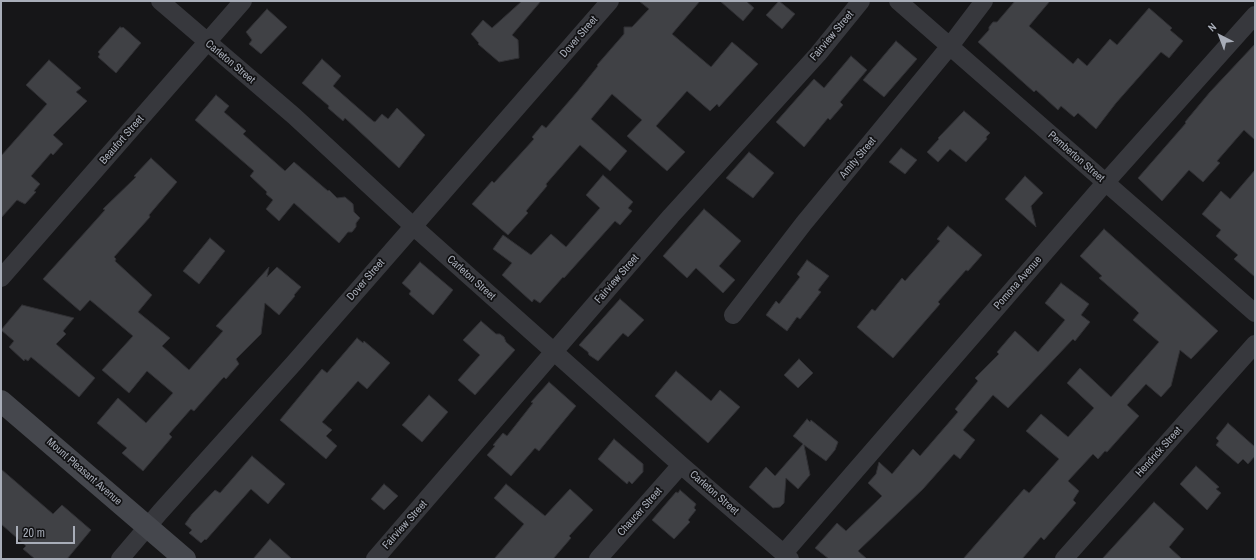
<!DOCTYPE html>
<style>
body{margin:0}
#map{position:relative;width:1256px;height:560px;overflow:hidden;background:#161618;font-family:"Archivo Narrow",sans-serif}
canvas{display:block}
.frame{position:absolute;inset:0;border:2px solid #a8adb8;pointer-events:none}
.north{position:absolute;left:1200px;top:16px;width:40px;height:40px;-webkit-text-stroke:3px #111113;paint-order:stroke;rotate:318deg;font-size:11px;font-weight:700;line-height:16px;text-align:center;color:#a8adb8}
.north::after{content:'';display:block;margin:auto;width:14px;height:18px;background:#a8adb8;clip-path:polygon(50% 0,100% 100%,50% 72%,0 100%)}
.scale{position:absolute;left:16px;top:526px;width:59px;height:18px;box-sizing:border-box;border:2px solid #a8adb8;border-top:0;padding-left:5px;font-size:12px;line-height:14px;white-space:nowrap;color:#a8adb8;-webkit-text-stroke:3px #111113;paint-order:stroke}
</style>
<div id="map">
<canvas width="1256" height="560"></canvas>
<div class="frame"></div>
<div class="north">N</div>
<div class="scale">20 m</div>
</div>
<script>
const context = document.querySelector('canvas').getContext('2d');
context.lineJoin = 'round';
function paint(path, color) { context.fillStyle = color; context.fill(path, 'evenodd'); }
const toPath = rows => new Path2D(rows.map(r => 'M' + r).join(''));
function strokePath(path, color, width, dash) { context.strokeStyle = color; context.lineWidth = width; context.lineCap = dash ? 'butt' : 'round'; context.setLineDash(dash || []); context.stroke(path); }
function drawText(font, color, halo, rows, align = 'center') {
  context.font = font + ' "Archivo Narrow",sans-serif'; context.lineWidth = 3.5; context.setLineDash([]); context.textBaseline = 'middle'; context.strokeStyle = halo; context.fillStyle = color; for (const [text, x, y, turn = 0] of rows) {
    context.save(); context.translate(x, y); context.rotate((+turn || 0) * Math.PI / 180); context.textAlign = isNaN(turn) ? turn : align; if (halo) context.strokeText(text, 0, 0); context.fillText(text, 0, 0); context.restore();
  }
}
const building = toPath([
 [522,1,541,1,512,35,518,40,519,58,499,62,478,44,479,43,471,34,483,20,492,28,522,1],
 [639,1,700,1,672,34,711,67,732,42,758,64,719,107,717,104,710,111,687,91,656,126,685,152,667,171,627,136,642,120,612,94,591,119,627,151,610,171,580,145,546,184,547,186,526,211,528,213,508,235,472,204,492,181,494,183,534,139,532,137,542,125,546,128,577,92,598,66,597,65,624,34,624,27,632,27,649,9,639,1],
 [720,1,746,1,754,8,743,21,720,1],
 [779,1,795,14,782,29,766,15,779,1],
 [1015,1,1050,1,1029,26,1073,64,1078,58,1087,66,1110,39,1117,45,1149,8,1172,28,1170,30,1183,41,1169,58,1161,52,1116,103,1096,129,1078,113,1074,117,1061,106,1058,110,1036,90,1034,92,978,42,989,30,989,27,993,22,997,22,1015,1],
 [267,9,287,27,261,54,249,44,252,40,246,32,267,9],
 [120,27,122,28,123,27,141,43,116,73,98,57,100,54,98,52,120,27],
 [896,41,917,59,884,97,863,80,896,41],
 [1255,44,1255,140,1244,130,1217,161,1220,163,1203,182,1189,170,1162,201,1138,178,1186,123,1185,122,1210,92,1255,44],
 [851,56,867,70,840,102,843,105,830,120,828,118,804,147,776,122,814,79,824,88,851,56],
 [322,59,341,76,333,86,373,121,375,122,382,114,388,119,397,108,425,135,399,168,345,118,343,121,328,108,329,106,302,83,322,59],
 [49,60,81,88,76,92,87,101,53,135,63,144,53,155,51,153,31,176,40,184,34,191,36,192,25,204,17,200,1,218,1,156,47,104,26,85,49,60],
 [216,95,229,106,224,112,246,131,243,134,285,171,294,162,328,191,329,190,337,198,345,197,353,204,354,212,360,218,356,223,356,227,352,232,348,232,339,243,294,203,279,221,266,209,273,200,266,194,267,192,250,176,254,171,195,120,216,95],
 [964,111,990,133,986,137,987,139,966,162,950,149,938,162,927,152,939,139,938,138,964,111],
 [901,148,917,160,905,174,889,162,901,148],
 [749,152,774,173,753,198,726,178,749,152],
 [151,158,177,182,149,215,150,217,114,257,116,259,115,261,152,295,138,312,170,338,162,346,189,370,223,331,216,326,269,267,267,277,277,267,301,287,294,295,295,296,279,315,265,303,261,334,236,359,239,364,226,379,224,377,222,379,194,411,191,409,169,434,172,437,143,471,122,453,127,448,97,423,118,398,146,423,173,393,147,371,129,393,102,370,133,336,90,300,80,311,43,279,105,210,103,209,136,177,134,176,151,158],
 [1255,170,1255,277,1234,259,1238,255,1216,236,1221,230,1202,214,1221,191,1230,199,1255,170],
 [603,175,633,202,628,208,632,211,620,225,615,221,564,278,563,277,540,303,534,299,532,302,502,275,512,263,493,249,503,235,531,255,551,234,566,247,600,208,586,195,603,175],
 [1025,176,1043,193,1031,206,1036,227,1005,199,1025,176],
 [704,209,741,241,719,266,735,280,723,293,696,268,687,278,663,256,704,209],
 [948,226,982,255,968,271,966,270,938,302,940,304,893,358,857,327,872,309,875,311,902,278,905,281,940,241,937,239,948,226],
 [1104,229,1218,331,1191,359,1180,350,1171,386,1161,397,1146,384,1127,405,1139,416,1107,452,1105,451,1098,459,1093,454,1068,481,1079,491,1073,500,1076,503,1044,540,1041,537,1022,559,963,559,1024,489,1029,493,1059,459,1026,431,1041,414,1068,437,1094,408,1067,383,1080,368,1111,397,1159,342,1133,320,1139,313,1136,310,1099,278,1102,276,1080,256,1104,229],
 [210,238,225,251,199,284,183,271,210,238],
 [807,260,829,276,818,290,821,292,800,319,797,317,787,331,766,315,776,301,779,304,800,277,797,274,807,260],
 [420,262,453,290,433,315,409,294,411,291,402,283,420,262],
 [1061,283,1089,304,1081,315,1090,322,1075,341,1073,339,1008,408,993,395,963,430,975,440,960,459,954,454,923,489,858,551,867,559,829,559,815,548,837,523,846,531,882,496,868,483,876,474,879,462,892,474,913,449,920,456,958,412,955,409,978,381,975,378,999,354,997,352,1015,331,1038,352,1065,320,1045,303,1061,283],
 [620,299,644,320,628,337,623,333,598,361,589,355,588,352,579,345,620,299],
 [22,305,74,318,63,331,66,334,56,344,95,378,79,397,31,357,28,361,25,359,24,361,9,347,14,341,1,330,22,305],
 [481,321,496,334,500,334,504,337,506,342,515,350,475,395,458,380,480,355,463,340,481,321],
 [357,338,363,343,364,341,390,363,367,389,358,381,322,422,332,430,326,436,337,446,326,459,280,420,322,369,327,373,357,338],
 [799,359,813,373,798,388,784,375,799,359],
 [676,371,711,401,720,390,740,407,708,443,655,396,676,371],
 [549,382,576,406,539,451,535,448,511,476,487,455,495,446,493,445,503,433,507,436,533,403,531,402,549,382],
 [429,395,448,412,422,442,402,425,429,395],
 [807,419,810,422,811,420,838,442,835,450,826,461,804,445,810,475,798,489,786,478,784,503,780,507,773,508,749,487,766,467,775,476,803,444,793,436,807,419],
 [1228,423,1255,447,1255,456,1248,464,1243,459,1238,464,1216,445,1219,441,1216,438,1228,423],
 [614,439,643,464,643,472,632,484,629,481,627,484,598,459,614,439],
 [252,456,285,484,268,504,251,489,206,540,205,539,201,543,189,533,192,530,185,524,192,514,215,490,220,493,252,456],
 [1196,466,1219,487,1216,489,1221,493,1207,510,1180,484,1196,466],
 [1,469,53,514,62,505,91,530,67,559,35,559,23,549,26,546,1,524,1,469],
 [384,484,398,496,384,510,371,499,384,484],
 [506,484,545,516,570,489,593,510,569,536,571,538,553,559,494,559,524,524,494,498,506,484],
 [680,490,696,504,694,508,696,510,688,520,690,522,674,539,652,520,676,492,678,493,680,490],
 [1154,502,1184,529,1169,547,1182,559,1102,559,1154,502],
 [270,539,292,559,253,559,270,539]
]);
paint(building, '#404145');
strokePath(building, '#303034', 1);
strokePath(toPath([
 [160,1,294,116,413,226,681,465,790,559],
 [898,1,1255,313],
 [1,278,243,1],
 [733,315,804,223,950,46,984,1],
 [784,553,1105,183,1255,15],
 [120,559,160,512,294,363,610,1],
 [375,559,671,216,818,54,861,1],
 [598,559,681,465],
 [1064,559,1255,344]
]), '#37383d', 18);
strokePath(toPath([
 [1,401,185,559]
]), '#45474d', 22);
drawText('11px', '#a8adb8', '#111113', [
 ["Fairview Street",832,36,-50],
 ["Dover Street",579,37,-49],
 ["Carleton Street",230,62,40],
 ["Beaufort Street",122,140,-49],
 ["Pemberton Street",1076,157,41],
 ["Amity Street",858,158,-50],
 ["Carleton Street",471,278,42],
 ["Fairview Street",617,279,-49],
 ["Dover Street",366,280,-49],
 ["Pomona Avenue",1018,283,-49],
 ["Hendrick Street",1159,452,-48],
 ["Mount Pleasant Avenue",84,472,41],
 ["Carleton Street",714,493,41],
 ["Chaucer Street",640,512,-48],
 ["Fairview Street",405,525,-48]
]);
</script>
